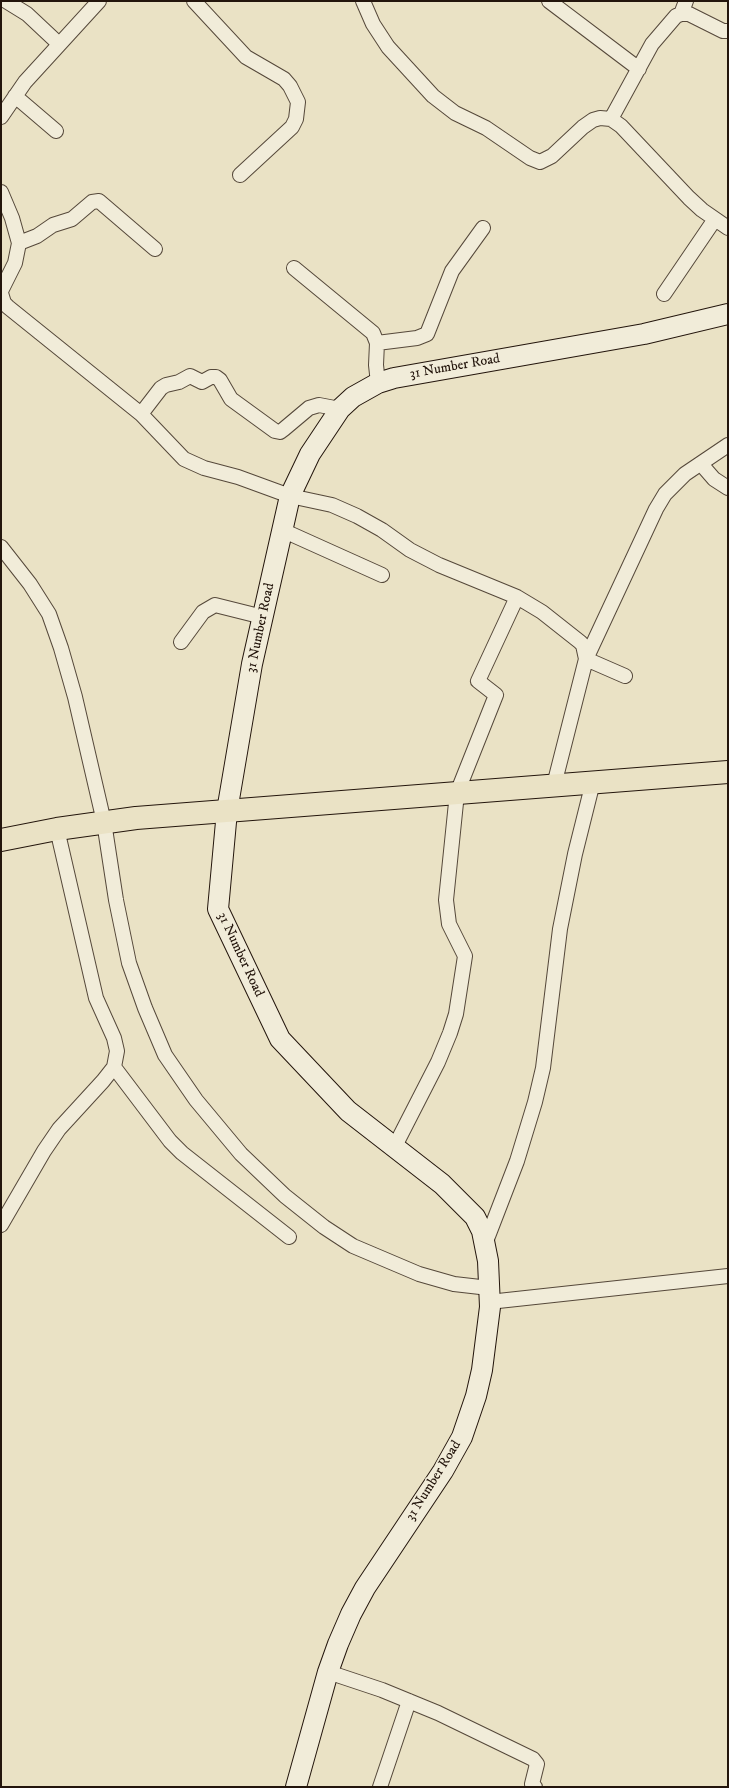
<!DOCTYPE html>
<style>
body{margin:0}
#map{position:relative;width:729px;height:1788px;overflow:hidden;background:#eae2c5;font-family:"IM FELL DW Pica",serif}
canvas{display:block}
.frame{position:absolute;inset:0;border:2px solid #23150c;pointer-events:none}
</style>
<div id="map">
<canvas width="729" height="1788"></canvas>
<div class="frame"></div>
</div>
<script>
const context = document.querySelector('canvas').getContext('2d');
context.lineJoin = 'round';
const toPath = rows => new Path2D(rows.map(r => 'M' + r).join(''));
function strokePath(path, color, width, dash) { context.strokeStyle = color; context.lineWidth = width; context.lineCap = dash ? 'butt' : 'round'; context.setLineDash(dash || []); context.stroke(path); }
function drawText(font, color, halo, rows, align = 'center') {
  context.font = font + ' "IM FELL DW Pica",serif'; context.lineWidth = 3; context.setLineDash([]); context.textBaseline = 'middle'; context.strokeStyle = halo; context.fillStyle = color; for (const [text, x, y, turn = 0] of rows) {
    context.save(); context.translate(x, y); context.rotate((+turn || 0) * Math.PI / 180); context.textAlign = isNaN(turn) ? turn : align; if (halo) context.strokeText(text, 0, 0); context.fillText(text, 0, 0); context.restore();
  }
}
const minor = toPath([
 [6,1,27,14,59,44],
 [194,1,246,57,284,79,290,86,298,102,296,119,292,127,240,175],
 [363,1,373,24,388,47,433,96,455,113,486,128,530,158,540,162,552,156,583,127,593,120,600,118,611,119,621,126,689,198,702,210,728,228],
 [549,1,639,69],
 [681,14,686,1],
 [15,96,56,131],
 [1,117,25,82,99,1],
 [611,119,652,44,676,16,681,14,689,14,723,31,728,31],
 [1,192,12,218,19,243,15,263,1,291],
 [19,243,37,236,53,225,72,219,92,202,99,201,155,249],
 [294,268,373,333,377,343,376,365,378,383],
 [1,293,4,303,8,307,141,414,184,459,204,468,238,477,290,496,332,505,357,516,382,530,410,550,439,565,517,597,542,612,580,642,583,645,586,659,625,676],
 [664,294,715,219],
 [377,343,417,338,427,334,452,271,483,228],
 [141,414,161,388,166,385,179,382,190,376,202,382,211,377,216,377,220,380,231,399,275,431,280,432,284,429,309,408,319,405,340,409],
 [701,464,714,479,728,488],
 [282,530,382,575],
 [1,547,30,584,49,614,61,648,75,697,104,822,116,900,129,963,145,1008,165,1055,196,1100,241,1154,285,1196,324,1227,353,1246,419,1274,454,1284,489,1288],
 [181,642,203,612,215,605,263,617],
 [554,785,586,659,656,509,665,494,685,474,728,445],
 [114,1067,170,1141,182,1153,289,1237],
 [395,1146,438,1062,450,1033,456,1014,465,956,449,924,446,900,457,793,496,695,478,681,517,597],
 [1,1225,44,1151,59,1129,103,1081,114,1067,117,1051,114,1038,96,998,57,829],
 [485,1244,517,1161,535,1102,543,1068,560,929,575,854,593,782],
 [489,1302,728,1276],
 [328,1672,382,1690,438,1713,533,1759,537,1764,532,1784,535,1787],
 [380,1787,409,1701]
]);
const secondary = toPath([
 [296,1787,328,1672,338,1644,351,1614,365,1588,443,1471,462,1437,476,1396,482,1370,490,1307,488,1261,482,1231,475,1217,442,1184,348,1111,280,1039,218,909,227,811,252,664,290,496,310,454,340,409,353,397,378,383,394,378,644,334,728,314]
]);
const primary = toPath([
 [1,840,57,829,136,818,728,772]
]);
strokePath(minor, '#55483a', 16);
strokePath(secondary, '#23150c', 22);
strokePath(primary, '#23150c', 24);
strokePath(minor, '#f1ecd9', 14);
strokePath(secondary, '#f1ecd9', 20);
strokePath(primary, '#eae2c5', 22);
drawText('14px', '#23150c', '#f1ecd9', [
 ["31 Number Road",455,367,-10],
 ["31 Number Road",261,628,-78],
 ["31 Number Road",240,955,65],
 ["31 Number Road",434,1481,-58]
]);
</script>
